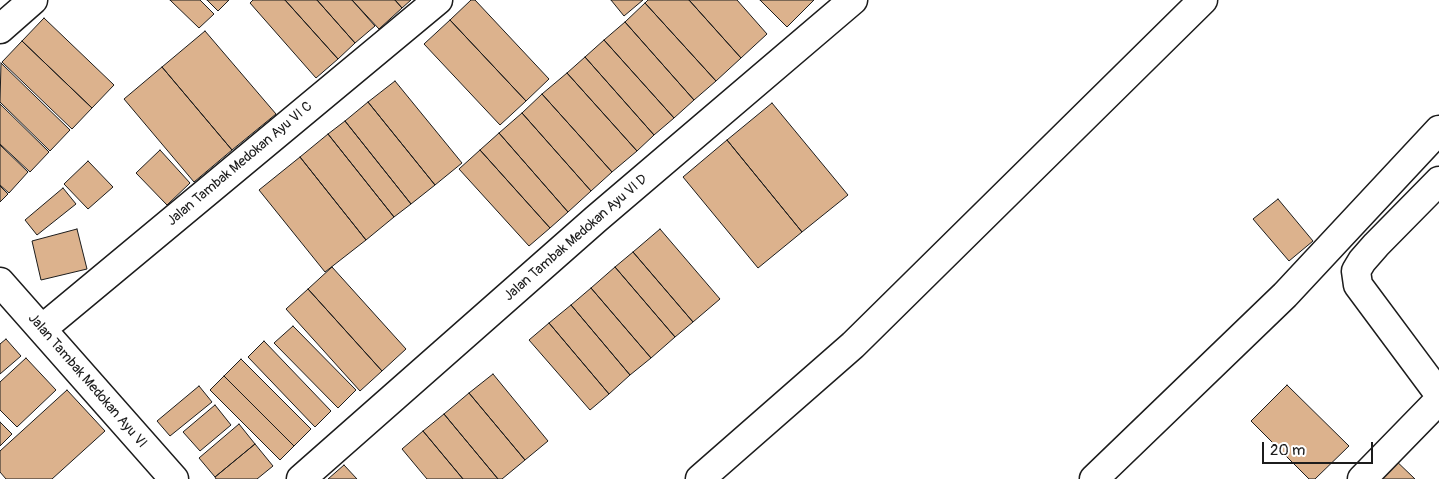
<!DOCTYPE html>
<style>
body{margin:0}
#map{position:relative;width:1439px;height:479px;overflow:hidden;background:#fff;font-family:Pangolin,sans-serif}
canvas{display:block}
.scale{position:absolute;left:1262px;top:442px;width:111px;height:22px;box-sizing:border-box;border:2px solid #1c1c1c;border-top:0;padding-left:6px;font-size:15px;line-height:18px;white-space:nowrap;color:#1c1c1c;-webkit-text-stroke:4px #fff;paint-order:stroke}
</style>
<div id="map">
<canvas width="1439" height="479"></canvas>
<div class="scale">20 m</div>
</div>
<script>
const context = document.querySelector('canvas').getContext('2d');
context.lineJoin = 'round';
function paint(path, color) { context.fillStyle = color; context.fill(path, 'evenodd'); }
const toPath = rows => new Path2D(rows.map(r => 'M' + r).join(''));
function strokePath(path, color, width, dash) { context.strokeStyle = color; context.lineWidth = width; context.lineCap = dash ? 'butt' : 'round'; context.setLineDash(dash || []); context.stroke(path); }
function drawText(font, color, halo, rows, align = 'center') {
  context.font = font + ' Pangolin,sans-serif'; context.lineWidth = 4.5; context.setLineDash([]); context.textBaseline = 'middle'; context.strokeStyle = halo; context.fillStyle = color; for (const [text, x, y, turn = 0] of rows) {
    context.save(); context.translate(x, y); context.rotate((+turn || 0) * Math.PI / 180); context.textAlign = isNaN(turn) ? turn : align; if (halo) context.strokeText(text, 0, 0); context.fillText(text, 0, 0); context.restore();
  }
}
const building = toPath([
 [170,0,200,0,214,14,199,28,170,0],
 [207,0,229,0,218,11,207,0],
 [253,0,285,0,338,59,316,78,250,3,253,0],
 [285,0,317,0,355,43,338,59,285,0],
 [317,0,352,0,375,26,355,43,317,0],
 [352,0,395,0,402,8,379,29,352,0],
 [395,0,411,0,402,8,395,0],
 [471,0,475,0,549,79,526,101,450,20,471,0],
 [611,0,643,0,624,16,611,0],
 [648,0,689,0,741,58,716,81,645,3,648,0],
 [689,0,737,0,767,34,741,58,689,0],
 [760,0,814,0,787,27,760,0],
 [645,3,716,81,694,100,625,22,645,3],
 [44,18,114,85,92,108,22,41,44,18],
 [450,20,526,101,500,125,424,44,450,20],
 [625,22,694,100,674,118,604,40,625,22],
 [205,31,276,114,232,150,162,67,205,31],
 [604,40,674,118,654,135,585,57,604,40],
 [22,41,92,108,72,129,2,62,22,41],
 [585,57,654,135,637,151,567,73,585,57],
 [1,63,70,130,50,151,0,102,1,63],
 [162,67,232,150,194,182,124,99,162,67],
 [567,73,637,151,612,172,542,94,567,73],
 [395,81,462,163,435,185,368,102,395,81],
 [542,94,612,172,591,191,522,113,542,94],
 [368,102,435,185,411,204,345,121,368,102],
 [772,103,848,195,802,232,727,140,772,103],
 [0,104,49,152,30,172,0,144,0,104],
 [522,113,591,191,568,212,499,133,522,113],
 [345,121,411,204,394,217,328,134,345,121],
 [499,133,568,212,550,228,480,150,499,133],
 [328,134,394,217,366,240,300,157,328,134],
 [727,140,802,232,758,268,683,177,727,140],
 [0,145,28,172,9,193,0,185,0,145],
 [160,150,190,183,167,205,136,173,160,150],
 [480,150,550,228,529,246,459,169,480,150],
 [300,157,366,240,325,272,259,190,300,157],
 [88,161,113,187,88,209,64,184,88,161],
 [0,186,8,194,0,202,0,186],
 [63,188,76,204,37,235,25,220,63,188],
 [1278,199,1313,241,1289,261,1253,219,1278,199],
 [77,229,87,269,41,280,32,241,77,229],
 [660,229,720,299,693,322,633,252,660,229],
 [633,252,693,322,675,337,615,267,633,252],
 [332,267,406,349,382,371,308,289,332,267],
 [615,267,675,337,651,358,591,288,615,267],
 [591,288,651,358,630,375,571,305,591,288],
 [308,289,382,371,360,391,286,309,308,289],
 [571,305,630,375,609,394,549,323,571,305],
 [549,323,609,394,590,410,529,340,549,323],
 [293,326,356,390,338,408,274,343,293,326],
 [6,339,21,356,0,374,0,344,6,339],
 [264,341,331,411,315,427,248,357,264,341],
 [26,358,56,390,17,427,0,410,0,382,26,358],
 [241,359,311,429,294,446,224,376,241,359],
 [493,374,548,441,525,460,469,393,493,374],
 [224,376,294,446,280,460,210,390,224,376],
 [1287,385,1349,446,1315,479,1309,479,1251,421,1287,385],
 [199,386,212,402,170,436,157,421,199,386],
 [67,390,105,431,52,479,6,479,0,472,0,451,67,390],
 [469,393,525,460,502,479,498,479,444,414,469,393],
 [215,405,231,425,200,451,183,432,215,405],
 [444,414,498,479,463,479,423,431,444,414],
 [0,422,12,434,0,446,0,422],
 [239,424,255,444,215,477,199,458,239,424],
 [423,431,463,479,427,479,402,449,423,431],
 [255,444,273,466,257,479,216,479,215,477,255,444],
 [1390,455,1415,479,1368,479,1390,455],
 [344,465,357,479,328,479,344,465]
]);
paint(building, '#dcb28d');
strokePath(building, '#1c1c1c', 1);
const street = toPath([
 [0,29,33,0],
 [1439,181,1376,245,1362,261,1356,271,1358,285,1439,394],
 [0,282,174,479],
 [42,329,438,0],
 [301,479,596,219,853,0],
 [700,479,853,345,1203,0],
 [1094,479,1285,295,1439,130],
 [1362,479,1439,400]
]);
strokePath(street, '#1c1c1c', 31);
strokePath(street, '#fff', 28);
drawText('14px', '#1c1c1c', '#fff', [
 ["Jalan Tambak Medokan Ayu VI C",240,164,-40],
 ["Jalan Tambak Medokan Ayu VI D",576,238,-41],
 ["Jalan Tambak Medokan Ayu VI",87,381,49]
]);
</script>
